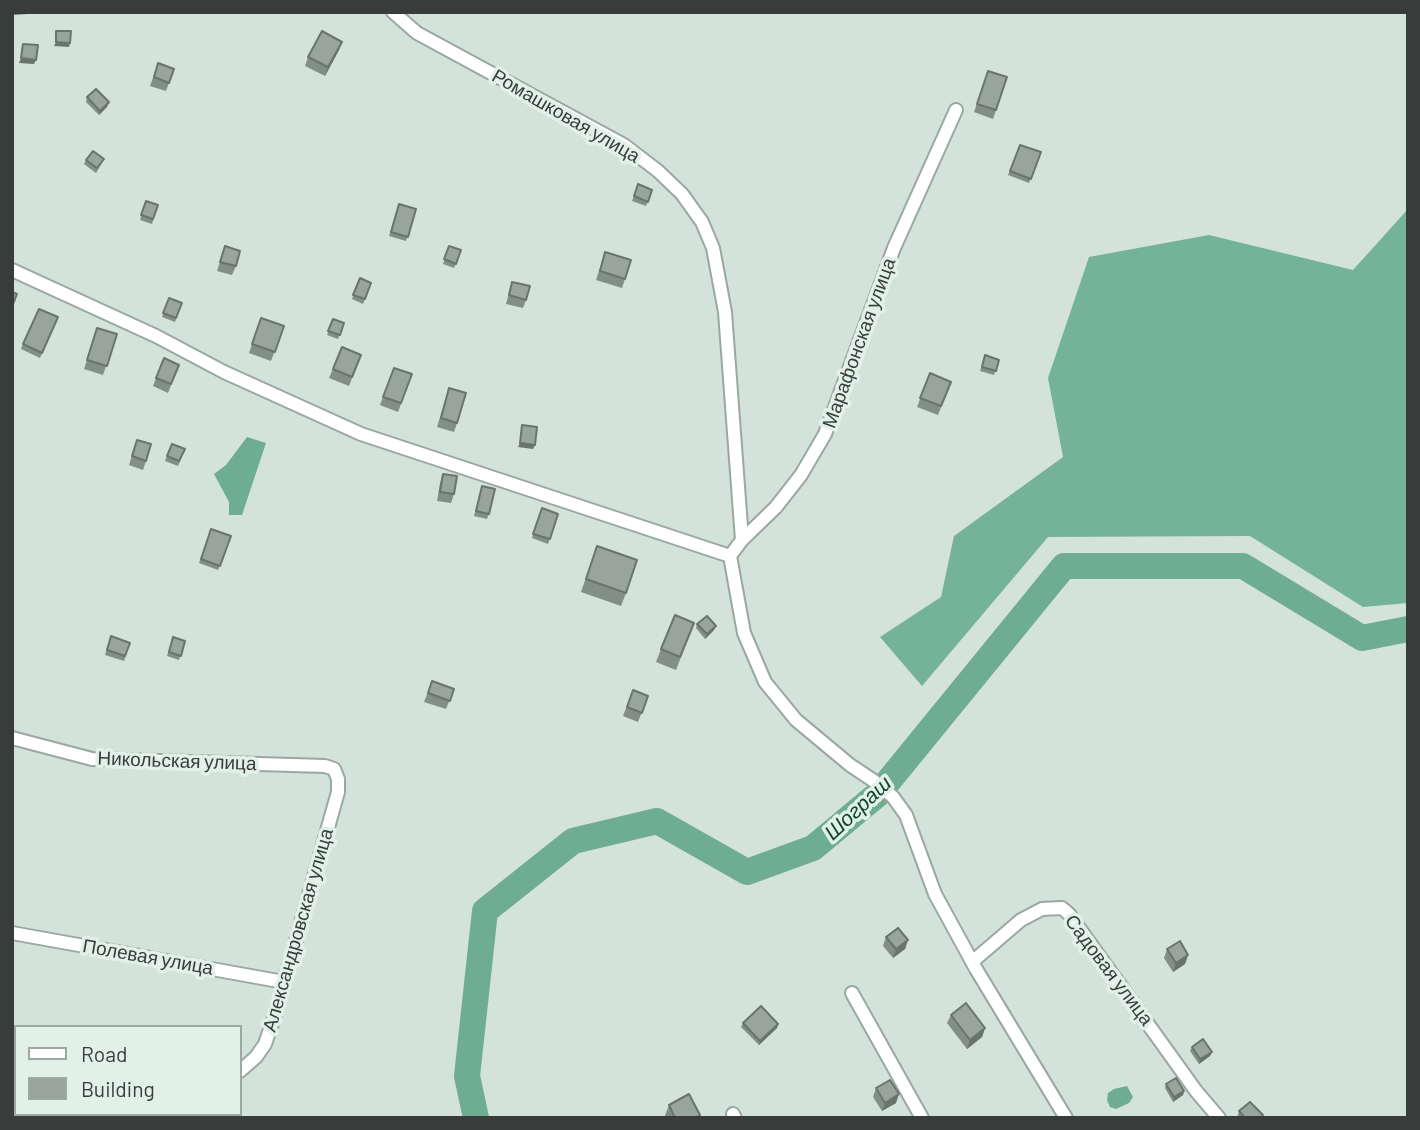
<!DOCTYPE html>
<meta charset="utf-8">
<style>
body{margin:0}
#map{position:relative;width:1420px;height:1130px;overflow:hidden;background:#d3e2db;font-family:Barlow,sans-serif}
canvas{display:block}
.frame{position:absolute;inset:0;border:14px solid #383d3b;pointer-events:none}
.legend{position:absolute;left:14px;top:1025px;width:228px;height:91px;box-sizing:border-box;background:#e1f0e8;border:2px solid #9da8a3;margin:0;padding:9px 12px;list-style:none;font-size:21px;color:#383d3b}
.legend li{display:flex;align-items:center;gap:14px;height:35px}
.legend b{width:35px;border:2px solid #9da8a3}
</style>
<div id="map">
<canvas width="1420" height="1130"></canvas>
<div class="frame"></div>
<ul class="legend">
<li><b style="height:9px;background:#fff"></b>Road</li>
<li><b style="height:19px;background:#97a59e"></b>Building</li>
</ul>
</div>
<script>
const context = document.querySelector('canvas').getContext('2d');
context.lineJoin = 'round';
function paint(path, color) { context.fillStyle = color; context.fill(path, 'evenodd'); }
const toPath = rows => new Path2D(rows.map(r => 'M' + r).join(''));
function strokePath(path, color, width, dash) { context.strokeStyle = color; context.lineWidth = width; context.lineCap = dash ? 'butt' : 'round'; context.setLineDash(dash || []); context.stroke(path); }
function drawText(font, color, halo, rows, align = 'center') {
  context.font = font + ' Barlow,sans-serif'; context.lineWidth = 7; context.setLineDash([]); context.textBaseline = 'middle'; context.strokeStyle = halo; context.fillStyle = color; for (const [text, x, y, turn = 0] of rows) {
    context.save(); context.translate(x, y); context.rotate((+turn || 0) * Math.PI / 180); context.textAlign = isNaN(turn) ? turn : align; if (halo) context.strokeText(text, 0, 0); context.fillText(text, 0, 0); context.restore();
  }
}
paint(toPath([
 [1408,209,1408,603,1363,607,1250,536,1048,537,922,686,880,637,941,597,954,536,1063,457,1048,378,1089,257,1209,235,1353,270]
]), '#75b399');
paint(toPath([
 [247,437,266,443,242,515,229,515,229,502,214,474,226,465],
 [1127,1086,1133,1097,1129,1103,1116,1109,1110,1107,1107,1100,1108,1093,1114,1089]
]), '#6fad93');
strokePath(toPath([
 [476,1118,467,1076,485,911,573,841,657,821,747,872,813,848,878,794,1064,566,1243,566,1362,638,1408,629]
]), '#6fad93', 26);
const minor = toPath([
 [393,12,417,33,624,145,658,171,682,194,702,222,713,248,725,312,742,540],
 [12,270,156,336,224,372,361,434,730,556,744,633,765,682,796,720,850,765,874,781,893,797,906,815,935,894,976,969,1066,1118],
 [730,556,742,540,776,507,801,475,825,434,894,248,956,110],
 [12,738,92,759,325,766,334,769,338,779,338,792,275,1015,265,1044,256,1057,240,1071],
 [12,933,284,982],
 [972,962,1021,920,1042,909,1062,908,1069,914,1196,1091,1219,1118],
 [852,993,922,1118],
 [733,1114,735,1118],
 [186,1118,190,1114]
]);
strokePath(minor, '#9aa8a1', 16);
strokePath(minor, '#fff', 12);
paint(toPath([
 [342,42,339,50,325,76,305,66,308,57],
 [158,63,174,69,166,91,150,86],
 [988,71,1007,77,993,119,974,112],
 [87,97,109,102,107,107,99,115,86,102],
 [1020,145,1041,152,1029,183,1008,175],
 [86,160,102,163,96,173,84,164],
 [638,184,652,190,646,206,632,201],
 [146,201,158,205,152,224,140,220],
 [399,204,416,209,406,241,389,236],
 [225,246,236,266,232,275,217,271],
 [449,246,461,250,454,268,443,264],
 [605,252,631,260,622,288,596,280],
 [360,278,371,283,363,304,352,299],
 [512,282,526,300,523,308,506,304],
 [169,298,182,303,175,322,162,317],
 [58,317,40,358,21,349,23,344],
 [261,318,284,326,271,361,249,353],
 [333,319,344,323,338,339,327,335],
 [97,328,117,334,103,375,84,369],
 [342,347,361,355,349,386,329,378],
 [985,355,999,360,994,375,980,371],
 [179,365,168,393,153,386,156,378],
 [394,368,412,374,398,412,380,405],
 [930,373,951,382,938,415,917,407],
 [449,388,457,423,454,432,437,427],
 [137,440,146,461,143,470,129,465],
 [172,444,185,449,178,466,165,461],
 [443,474,454,494,451,503,437,501,440,483],
 [482,486,489,514,487,519,474,516],
 [542,508,558,514,548,544,532,538],
 [211,529,231,536,218,570,199,563],
 [597,546,626,593,621,606,581,592],
 [694,623,676,670,656,662,661,649],
 [697,624,714,630,705,639,696,628],
 [111,636,130,643,124,661,105,655],
 [173,637,185,641,179,660,167,656],
 [432,681,454,689,446,709,424,702],
 [633,690,648,696,638,722,623,716],
 [886,937,908,940,905,949,893,958,883,946],
 [1167,949,1188,955,1185,964,1173,972,1164,958],
 [951,1015,985,1028,982,1037,967,1049,947,1023],
 [743,1023,778,1024,777,1028,759,1045,741,1027],
 [1192,1047,1212,1052,1210,1056,1199,1064,1190,1051],
 [1166,1084,1184,1091,1183,1095,1173,1102,1165,1088],
 [876,1088,896,1103,882,1111,873,1097],
 [669,1105,699,1118,664,1118],
 [1239,1111,1262,1118,1237,1118]
]), '#828e88');
paint(toPath([
 [15,12,29,12,28,14,14,15],
 [56,42,70,43,69,47,54,46],
 [342,42,339,50,325,76,328,67],
 [21,58,36,60,34,64,19,63],
 [109,102,107,107,99,115,100,111],
 [520,443,535,445,533,449,518,447],
 [716,626,714,630,705,639,707,634],
 [908,940,905,949,893,958,896,949],
 [1188,955,1185,964,1173,972,1176,963],
 [778,1024,777,1028,759,1045,760,1041],
 [985,1028,982,1037,967,1049,970,1040],
 [1212,1052,1210,1056,1199,1064,1200,1059],
 [1184,1091,1183,1095,1173,1102,1174,1097],
 [899,1094,896,1103,882,1111,885,1103]
]), '#6a746f');
const building = toPath([
 [56,31,71,31,70,43,56,42,56,31],
 [322,31,342,42,328,67,308,57,322,31],
 [23,44,38,45,36,60,21,58,23,44],
 [158,63,174,69,169,83,154,77,158,63],
 [988,71,1007,77,996,110,977,104,988,71],
 [96,89,109,102,100,111,87,97,96,89],
 [1020,145,1041,152,1031,179,1010,171,1020,145],
 [93,151,104,159,97,168,86,160,93,151],
 [638,184,652,190,648,202,634,196,638,184],
 [146,201,158,205,153,219,141,215,146,201],
 [399,204,416,209,408,237,391,232,399,204],
 [225,246,240,251,236,266,220,262,225,246],
 [449,246,461,250,456,264,444,259,449,246],
 [605,252,631,260,625,279,600,271,605,252],
 [360,278,371,283,365,299,353,295,360,278],
 [512,282,530,286,526,300,509,295,512,282],
 [12,292,17,294,12,307,12,292],
 [169,298,182,303,176,318,163,313,169,298],
 [39,309,58,317,42,353,23,344,39,309],
 [261,318,284,326,275,352,252,344,261,318],
 [333,319,344,323,340,335,328,331,333,319],
 [97,328,117,334,107,366,87,360,97,328],
 [342,347,361,355,352,377,333,369,342,347],
 [985,355,999,360,996,371,982,367,985,355],
 [164,358,179,365,171,384,156,378,164,358],
 [394,368,412,374,401,403,383,397,394,368],
 [930,373,951,382,941,406,920,398,930,373],
 [449,388,466,393,457,423,441,418,449,388],
 [522,425,537,427,535,445,520,443,522,425],
 [137,440,151,444,146,461,132,456,137,440],
 [172,444,185,449,179,461,167,456,172,444],
 [443,474,457,476,454,494,440,492,443,474],
 [482,486,495,489,489,514,476,511,482,486],
 [542,508,558,514,550,539,533,534,542,508],
 [211,529,231,536,220,566,201,559,211,529],
 [597,546,637,560,626,593,586,579,597,546],
 [675,615,694,623,680,657,661,649,675,615],
 [707,616,716,626,707,634,697,624,707,616],
 [111,636,130,643,125,656,107,650,111,636],
 [173,637,185,641,181,656,169,652,173,637],
 [432,681,454,689,450,701,428,693,432,681],
 [633,690,648,696,642,713,627,707,633,690],
 [898,928,908,940,896,949,886,937,898,928],
 [1180,941,1188,955,1176,963,1167,949,1180,941],
 [966,1003,985,1028,970,1040,951,1015,966,1003],
 [761,1006,778,1024,760,1041,743,1023,761,1006],
 [1203,1039,1212,1052,1200,1059,1192,1047,1203,1039],
 [1176,1078,1184,1091,1174,1097,1166,1084,1176,1078],
 [890,1080,899,1094,885,1103,876,1088,890,1080],
 [689,1094,700,1115,695,1118,675,1118,669,1105,689,1094],
 [1250,1102,1263,1115,1260,1118,1245,1118,1239,1111,1250,1102]
]);
paint(building, '#97a59e');
strokePath(building, '#6a746f', 2);
drawText('19px', '#383d3b', '#e1f0e8', [
 ["Ромашковая улица",566,116,30],
 ["Марафонская улица",859,343,-70],
 ["Никольская улица",177,761,2],
 ["Александровская улица",298,930,-74],
 ["Полевая улица",148,957,10],
 ["Садовая улица",1109,970,53]
]);
drawText('italic 21px', '#124633', '#e1f0e8', [
 ["Шограш",858,808,-43]
]);
</script>
